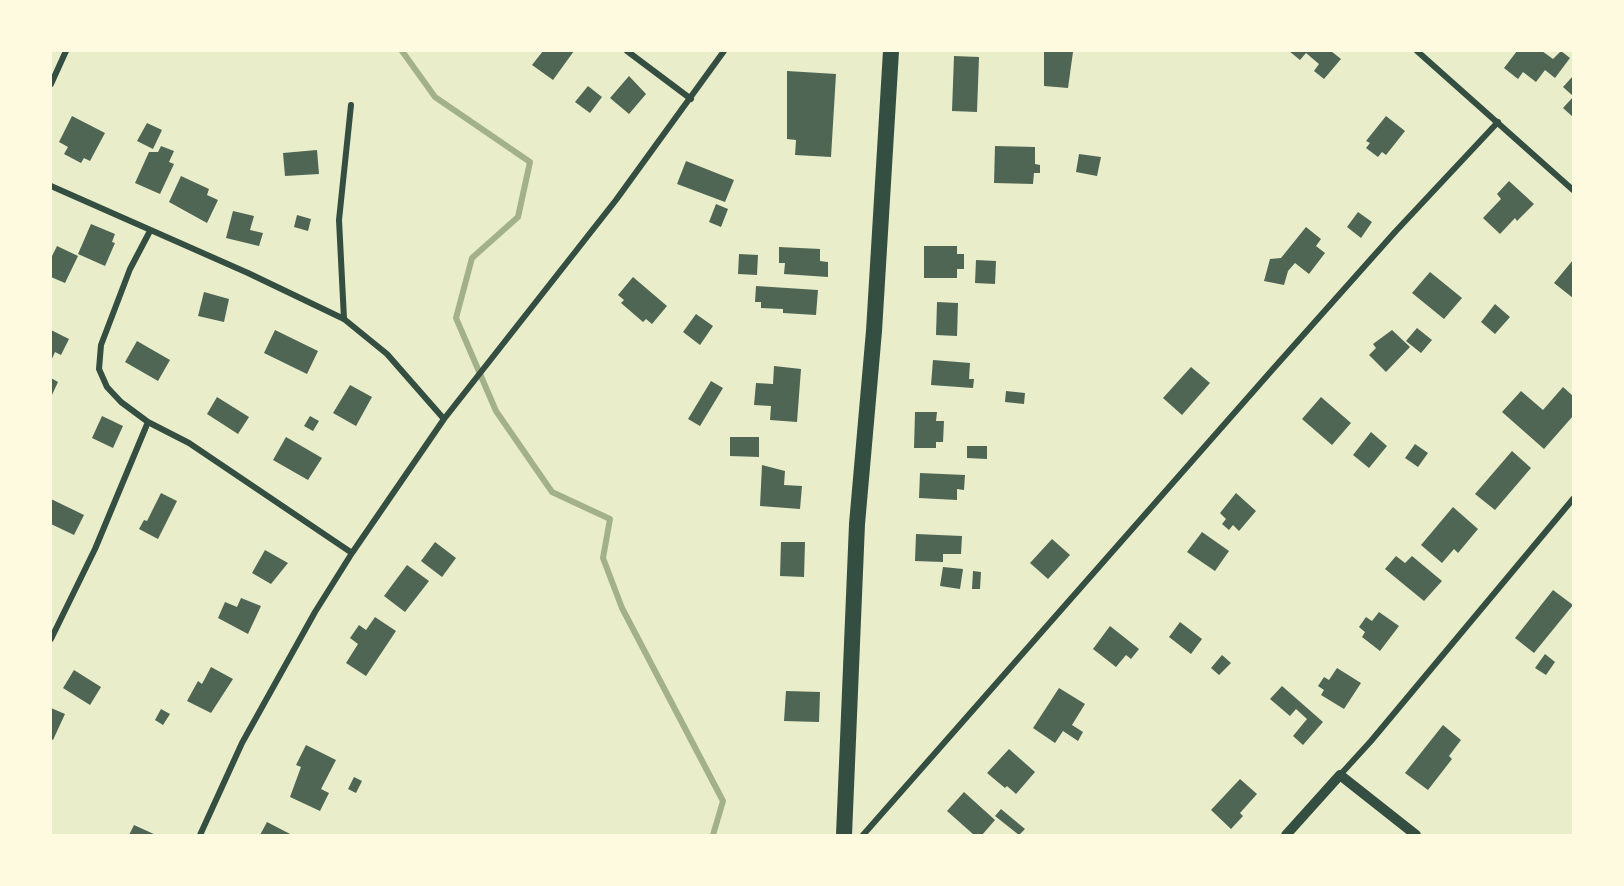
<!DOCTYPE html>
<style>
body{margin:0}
#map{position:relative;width:1624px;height:886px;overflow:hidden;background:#e9edc9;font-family:"Space Grotesk",sans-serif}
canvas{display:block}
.frame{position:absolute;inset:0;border:52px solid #fefae0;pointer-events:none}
</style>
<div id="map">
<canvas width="1624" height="886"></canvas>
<div class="frame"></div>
</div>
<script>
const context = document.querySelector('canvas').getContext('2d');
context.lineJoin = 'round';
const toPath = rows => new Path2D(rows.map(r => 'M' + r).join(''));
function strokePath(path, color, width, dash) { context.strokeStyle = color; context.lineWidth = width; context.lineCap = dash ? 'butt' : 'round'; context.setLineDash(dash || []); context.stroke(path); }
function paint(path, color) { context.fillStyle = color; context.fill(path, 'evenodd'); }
strokePath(toPath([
 [402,51,435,97,530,162,518,217,472,258,456,318,496,411,552,492,610,519,603,558,622,608,723,801,713,835]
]), '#a3b18a', 6);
paint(toPath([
 [543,51,574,51,553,80,532,65],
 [1044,51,1073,52,1068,88,1044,86],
 [1289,51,1331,51,1341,59,1324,79,1314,71,1319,64,1306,53,1300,60],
 [1517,51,1542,51,1553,59,1561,51,1570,58,1555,78,1545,70,1536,82,1523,72,1518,79,1504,68],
 [954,56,979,57,977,112,952,111],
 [787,71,836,74,831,157,795,155,796,140,787,139],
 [629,76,646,94,629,114,610,98],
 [1573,76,1573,96,1563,87],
 [588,86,602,97,590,113,575,102],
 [1573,97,1573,117,1563,108],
 [72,116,105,133,90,161,84,158,81,163,64,154,68,147,59,142],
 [1386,116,1405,131,1386,155,1382,152,1378,157,1366,148,1370,143,1366,141],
 [147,123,162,130,153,149,137,141],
 [161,146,174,151,169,162,174,164,160,194,135,183,149,152,158,152],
 [995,146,1035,147,1035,164,1040,165,1040,173,1034,173,1033,184,994,183],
 [317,150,319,174,285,176,283,153],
 [1079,154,1101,157,1097,176,1076,172],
 [686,161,734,180,725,202,677,184],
 [181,176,209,189,207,195,218,200,207,223,169,202],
 [1509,181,1534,204,1517,221,1515,218,1500,234,1483,218,1501,199,1497,194],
 [716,204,728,209,721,227,709,222],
 [233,211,254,216,250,230,263,233,259,246,226,238],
 [1358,212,1372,222,1361,238,1347,227],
 [297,215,311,219,308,231,294,227],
 [91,224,115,234,112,242,115,243,105,266,78,254],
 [1306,227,1321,239,1316,246,1325,253,1309,274,1295,263,1288,271,1284,285,1264,281,1270,259,1281,258],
 [57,246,78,256,65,283,51,277,51,258],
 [924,246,957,246,957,254,964,254,964,269,957,269,957,278,924,278],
 [779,247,820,249,820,261,828,262,828,277,784,274,785,263,779,263],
 [739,254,758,255,757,275,738,274],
 [976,260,996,261,995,284,975,283],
 [1573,260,1573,298,1554,283],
 [1430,272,1462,298,1444,319,1412,293],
 [633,277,667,306,652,324,646,319,643,322,621,303,624,300,618,295],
 [756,286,818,290,816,315,783,313,783,309,761,308,761,302,755,302],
 [204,292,229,299,224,322,198,316],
 [937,302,958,303,957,336,936,335],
 [1495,304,1510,317,1495,334,1481,322],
 [696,314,713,326,700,345,683,332],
 [1417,328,1432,340,1421,353,1406,341],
 [51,330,69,339,61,355,55,352,51,361],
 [275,330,318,351,307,374,264,353],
 [1392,330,1410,347,1386,372,1369,355,1376,348,1373,344],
 [137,341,170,360,158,381,125,362],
 [933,360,970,363,969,379,974,379,973,388,931,385],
 [774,366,801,369,797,422,770,420,771,406,754,405,756,383,773,384],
 [1191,367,1210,383,1182,415,1163,398],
 [51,378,58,382,51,397],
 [711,381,723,388,700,426,688,419],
 [350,385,372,397,356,426,333,413],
 [1563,387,1573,396,1573,416,1544,449,1502,412,1521,391,1543,410],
 [1006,391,1025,393,1024,404,1005,402],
 [217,397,249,417,238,434,207,414],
 [1321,397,1351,423,1332,445,1302,419],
 [915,412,937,412,936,421,944,421,943,442,936,442,936,448,914,448],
 [102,416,123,426,113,448,92,438],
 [310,416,319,421,313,431,304,426],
 [1371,432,1387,446,1369,468,1353,455],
 [286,437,322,458,308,480,273,460],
 [730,437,759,437,759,457,730,456],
 [1415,444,1428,453,1418,467,1405,458],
 [967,446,987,446,987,459,967,458],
 [1512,451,1531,468,1495,510,1475,494],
 [762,465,785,471,784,485,802,486,800,509,760,506],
 [920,473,965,475,964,490,957,489,957,500,919,498],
 [161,493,177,501,158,539,139,529,144,520,147,521],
 [1236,493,1256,511,1239,531,1233,525,1229,530,1222,524,1226,519,1220,513],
 [51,499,84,515,74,535,51,524],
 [1453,507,1478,529,1458,553,1454,549,1442,563,1421,545],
 [1202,532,1229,551,1215,571,1187,552],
 [916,534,962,536,961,554,943,554,943,562,915,561],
 [1052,539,1070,555,1048,579,1030,563],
 [435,542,456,558,442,577,421,561],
 [781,542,805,542,804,577,780,576],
 [265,550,288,563,271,584,252,573],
 [1396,556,1405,563,1412,556,1442,581,1424,601,1385,569],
 [407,565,429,581,405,612,384,596],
 [943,567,963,569,960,589,940,586],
 [973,571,981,572,980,589,972,589],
 [1553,590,1573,605,1534,653,1515,638],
 [241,598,261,606,248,634,218,618,225,602,237,607],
 [1379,612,1399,626,1380,651,1362,637,1365,632,1359,627,1366,617,1372,621],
 [375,617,396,631,366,676,346,663,358,644,350,638,359,625,366,630],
 [1180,622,1202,639,1191,654,1169,637],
 [1110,626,1139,649,1131,659,1126,655,1116,667,1093,649],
 [1545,654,1555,662,1546,675,1535,668],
 [1222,655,1231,663,1219,675,1211,668],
 [211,667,233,679,211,713,187,701,198,681,202,684],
 [1337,668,1361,683,1344,709,1321,695,1324,690,1318,686,1324,677,1329,680],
 [74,670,101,687,90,705,63,688],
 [1282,686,1323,722,1303,745,1293,736,1307,719,1296,709,1290,716,1270,699],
 [1059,688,1085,704,1072,725,1083,732,1078,741,1063,731,1055,743,1033,728],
 [786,691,820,692,819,722,784,721],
 [51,708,65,714,53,740,51,739],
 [161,709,170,714,163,725,155,720],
 [1443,725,1461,740,1449,756,1452,759,1428,790,1405,773],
 [306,745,336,760,321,789,329,793,320,811,290,797,301,767,296,765],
 [1009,749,1035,772,1016,794,1007,786,1005,788,987,773],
 [354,777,362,781,356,793,348,789],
 [1240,779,1257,794,1240,813,1243,816,1231,829,1211,810],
 [964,792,995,820,982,835,974,835,947,811],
 [1001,809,1025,829,1019,835,995,816],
 [267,822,292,835,260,835],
 [134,825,156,835,129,835]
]), '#4f6655');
strokePath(toPath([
 [627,51,691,99],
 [1417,51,1573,190],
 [51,84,66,51],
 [51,186,248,273,344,319,387,354,444,419],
 [150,231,130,269,101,345,99,369,107,387,121,402,148,422,189,443,352,553],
 [344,319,339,220,351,105],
 [51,639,95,549,148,422],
 [1340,775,1371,741,1573,499],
 [200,835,242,743,315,612,352,553,444,419,616,200,724,51],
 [863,835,1273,369,1395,232,1498,122]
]), '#344e41', 6);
strokePath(toPath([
 [1286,835,1340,775,1416,835]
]), '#344e41', 10);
strokePath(toPath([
 [844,835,857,524,874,331,891,51]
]), '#344e41', 16);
</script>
